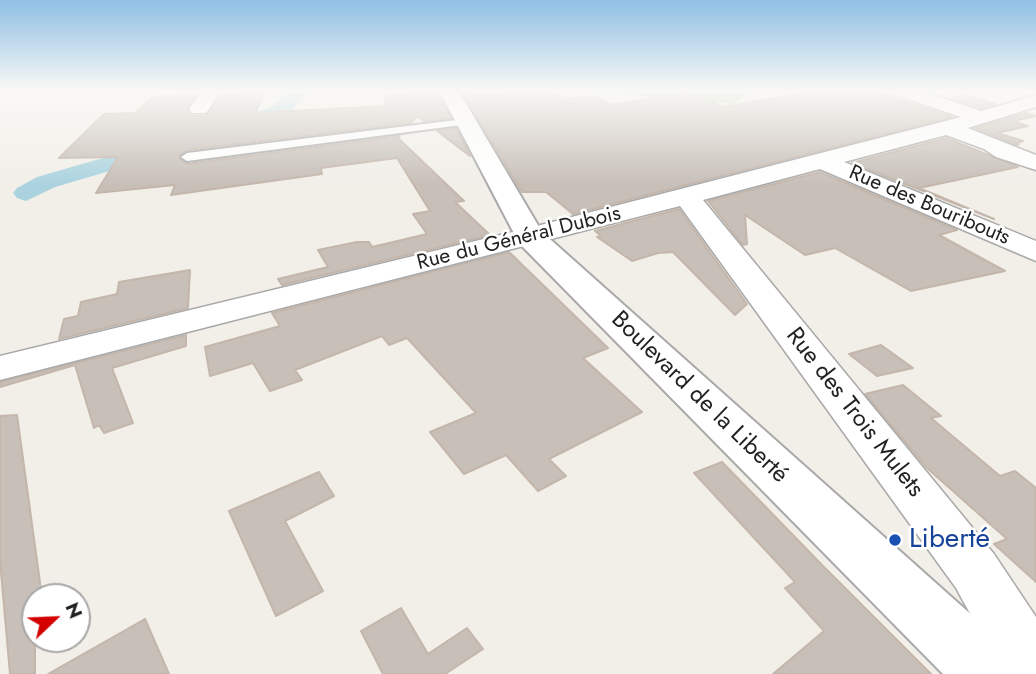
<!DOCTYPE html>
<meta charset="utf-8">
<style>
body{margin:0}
#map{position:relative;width:1036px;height:674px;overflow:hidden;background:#f2efe9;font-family:Jost,sans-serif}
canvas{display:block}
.north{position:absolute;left:21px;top:583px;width:70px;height:70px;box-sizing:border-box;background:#fff;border:2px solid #a7a7a7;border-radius:50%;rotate:67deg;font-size:19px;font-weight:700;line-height:28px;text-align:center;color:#222}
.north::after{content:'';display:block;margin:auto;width:24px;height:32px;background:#d40000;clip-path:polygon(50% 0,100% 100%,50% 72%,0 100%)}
</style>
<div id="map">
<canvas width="1036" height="674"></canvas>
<div class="north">N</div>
</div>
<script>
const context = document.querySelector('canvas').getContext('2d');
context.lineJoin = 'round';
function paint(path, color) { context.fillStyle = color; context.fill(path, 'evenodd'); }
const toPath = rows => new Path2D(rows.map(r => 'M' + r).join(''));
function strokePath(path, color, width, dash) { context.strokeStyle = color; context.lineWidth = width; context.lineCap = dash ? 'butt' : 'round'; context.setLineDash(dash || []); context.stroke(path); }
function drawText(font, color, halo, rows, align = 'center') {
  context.font = font + ' Jost,sans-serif'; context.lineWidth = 5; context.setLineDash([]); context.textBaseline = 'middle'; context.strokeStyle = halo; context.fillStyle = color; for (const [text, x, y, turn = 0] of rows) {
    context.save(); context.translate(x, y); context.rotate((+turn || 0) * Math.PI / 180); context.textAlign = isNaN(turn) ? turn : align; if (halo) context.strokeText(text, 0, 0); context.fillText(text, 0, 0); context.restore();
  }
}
paint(toPath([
 [573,90,758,90,746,93,733,104]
]), '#add19e');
paint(toPath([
 [290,90,311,90,287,114,229,135,222,133,219,129,222,125,273,106,290,90],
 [165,144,173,146,176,151,173,156,144,161,55,187,26,201,17,198,13,193,17,188,37,177,134,149,165,144]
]), '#aad3df');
const building = toPath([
 [554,90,563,99,595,96,612,105,686,92,724,107,819,90,871,90,952,117,573,214,546,192,522,192,463,93,475,92,477,95,554,90],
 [437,91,435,95,438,95,451,118,424,121,417,116,411,123,187,150,180,155,180,159,187,164,400,136,398,138,464,201,455,202,490,235,282,285,278,279,328,267,318,250,357,242,369,242,372,247,427,234,413,214,430,211,397,158,321,168,322,174,171,195,175,185,96,193,118,157,59,158,104,114,136,113,152,97,196,95,187,111,192,116,206,116,222,94,265,92,255,113,385,106,385,95,437,91],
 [965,95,995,104,981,108,952,99,965,95],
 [1026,113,1036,116,1013,121,1028,126,997,133,1023,141,1016,143,1019,144,1017,145,976,128,1026,113],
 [456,128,470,156,437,131,456,128],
 [946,138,1018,167,919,188,994,219,852,163,946,138],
 [820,172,957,230,939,235,1005,271,911,291,835,248,805,255,745,215,747,244,743,245,708,201,820,172],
 [679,209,747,304,735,315,673,252,658,253,632,261,597,237,601,236,595,231,679,209],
 [509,252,608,348,583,358,642,412,549,459,566,476,538,491,506,455,464,474,430,432,476,413,407,338,389,345,382,336,295,370,302,380,270,391,253,363,210,376,205,347,280,326,272,313,509,252],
 [190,270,188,308,59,339,64,319,78,316,81,302,117,294,119,282,190,270],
 [186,335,186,346,112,368,133,423,104,433,99,425,94,428,75,365,0,387,0,382,186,335],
 [881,345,913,368,877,376,849,354,881,345],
 [903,385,941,416,931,418,1000,476,1015,471,1036,488,1036,582,994,544,1007,539,927,468,865,394,903,385],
 [17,415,42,597,35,597,35,674,10,674,0,561,0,416,17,415],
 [722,462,823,566,931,674,773,674,824,631,785,588,795,582,694,473,722,462],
 [319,472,334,496,285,521,323,591,276,616,229,511,319,472],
 [401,608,428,654,467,628,483,649,445,674,383,674,361,631,401,608],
 [145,619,169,674,48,674,145,619]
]);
paint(building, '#c7bfb8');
strokePath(building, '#c4b6ab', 2);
const service = toPath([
 [465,119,469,120,469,124,187,161,181,157,187,153,465,119]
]);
const minor = toPath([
 [203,90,222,90,206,113,192,113,189,109,203,90],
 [890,90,918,90,981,111,1036,95,1036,107,968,128,1036,155,1036,170,996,157,984,149,946,135,844,162,1036,241,1036,261,820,169,703,200,994,554,1036,617,1036,674,1003,674,956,588,680,206,0,380,0,356,525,229,961,117,893,94,890,90]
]);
const tertiary = toPath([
 [439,90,458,90,542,232,1012,651,1022,674,943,674,519,243,439,90]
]);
strokePath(service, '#a9a9a9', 4);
strokePath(minor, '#a9a9a9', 3);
strokePath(tertiary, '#a9a9a9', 4);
paint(service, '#fff');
paint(minor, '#fff');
paint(tertiary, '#fff');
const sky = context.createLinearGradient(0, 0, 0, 185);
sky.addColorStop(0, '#8fc0e4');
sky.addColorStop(0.49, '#f9f8f5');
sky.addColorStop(1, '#f9f8f500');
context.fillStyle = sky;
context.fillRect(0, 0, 1036, 185);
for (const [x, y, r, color] of [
 [895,540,7,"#1a4fb4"]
]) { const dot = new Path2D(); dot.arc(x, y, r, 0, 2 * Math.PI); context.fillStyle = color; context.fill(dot); strokePath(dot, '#fff', 2.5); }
drawText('21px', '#222', '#fff', [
 ["Rue des Bouribouts",929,206,23],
 ["Rue du Général Dubois",519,239,-14]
]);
drawText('24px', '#222', '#fff', [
 ["Boulevard de la Liberté",699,398,44],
 ["Rue des Trois Mulets",854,413,52]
]);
drawText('28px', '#164399', '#fff', [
 ["Liberté",909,540]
], 'left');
</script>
